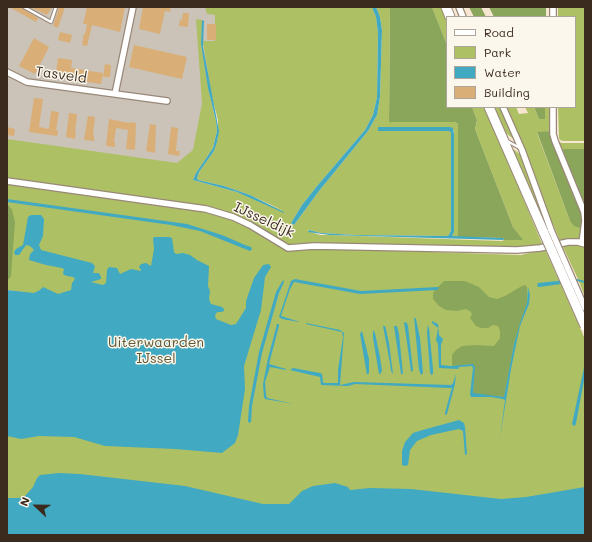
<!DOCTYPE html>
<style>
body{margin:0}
#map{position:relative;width:592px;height:542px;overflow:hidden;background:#f7e7d2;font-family:Mali,sans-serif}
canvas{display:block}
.frame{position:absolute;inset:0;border:8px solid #3b2a1e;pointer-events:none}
.legend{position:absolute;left:446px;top:16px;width:130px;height:92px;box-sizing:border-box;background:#fbf7ec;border:1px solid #aea59a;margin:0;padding:5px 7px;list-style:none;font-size:12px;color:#3b2a1e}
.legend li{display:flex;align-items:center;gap:8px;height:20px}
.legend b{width:20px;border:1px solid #aea59a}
.north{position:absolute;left:16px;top:486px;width:40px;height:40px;-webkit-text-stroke:3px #fbf7ec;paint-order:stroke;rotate:292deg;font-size:11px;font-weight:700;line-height:16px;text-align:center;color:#3b2a1e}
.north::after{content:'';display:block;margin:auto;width:14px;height:18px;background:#3b2a1e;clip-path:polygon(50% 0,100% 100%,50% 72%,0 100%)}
</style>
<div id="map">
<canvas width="592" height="542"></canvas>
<div class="frame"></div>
<ul class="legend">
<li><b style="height:5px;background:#fff"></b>Road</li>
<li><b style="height:11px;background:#aec064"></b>Park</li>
<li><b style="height:11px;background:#41a9c1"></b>Water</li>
<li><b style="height:11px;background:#d9ae77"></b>Building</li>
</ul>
<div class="north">N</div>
</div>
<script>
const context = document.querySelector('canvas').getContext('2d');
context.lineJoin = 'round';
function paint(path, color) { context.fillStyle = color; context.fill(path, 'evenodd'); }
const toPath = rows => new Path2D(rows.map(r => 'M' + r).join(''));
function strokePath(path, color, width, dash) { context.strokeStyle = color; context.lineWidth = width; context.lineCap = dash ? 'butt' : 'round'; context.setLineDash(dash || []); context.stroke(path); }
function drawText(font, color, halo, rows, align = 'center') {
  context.font = font + ' Mali,sans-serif'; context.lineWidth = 3; context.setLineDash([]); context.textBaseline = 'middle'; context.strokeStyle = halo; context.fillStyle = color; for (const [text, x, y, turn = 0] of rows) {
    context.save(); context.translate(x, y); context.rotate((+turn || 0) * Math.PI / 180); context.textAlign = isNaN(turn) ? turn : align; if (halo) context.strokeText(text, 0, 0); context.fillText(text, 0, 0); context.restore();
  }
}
paint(toPath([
 [7,7,212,7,220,17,203,155,182,178,7,167]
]), '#cbc3b8');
paint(toPath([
 [205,7,372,7,376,17,378,33,377,97,373,115,365,130,317,186,302,205,291,223,294,225,319,191,368,131,377,115,380,97,382,30,380,17,376,7,390,7,389,116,455,122,458,124,458,237,453,237,452,235,454,232,454,130,378,131,451,131,451,230,449,235,447,236,355,235,321,233,309,230,308,231,320,235,330,235,502,241,504,240,522,240,513,227,475,129,477,120,472,107,485,107,543,246,531,248,291,246,238,217,7,179,7,139,177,163,193,150,202,103,196,19,202,20,201,44,208,88,216,121,217,131,213,148,196,173,193,180,237,192,284,211,250,195,224,186,198,180,197,178,199,172,214,151,218,137,218,120,212,97,203,42,203,41,215,41,215,15,207,14],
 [432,7,441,7,447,21,447,45],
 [558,7,585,7,585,141,563,141,560,140,559,138,558,107,575,107,575,17,558,17],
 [493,107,501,107,515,140,503,131],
 [506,107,516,107,519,114,528,113,525,107,534,107,539,119,545,119,545,107,552,107,552,131,537,133,570,221,582,229,580,237,578,240,560,241,553,224,551,224,521,140],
 [559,142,562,143,585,143,585,149,564,149,561,151],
 [512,148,522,156,549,231,548,231],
 [7,183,206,212,247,225,281,247,521,255,545,249,585,339,585,504,562,511,7,503,7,354,22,292,7,290,7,223,9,206,7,202,9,202,9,199,7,199],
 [574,244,585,246,585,297,578,279,562,245]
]), '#aec064');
paint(toPath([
 [390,7,432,7,447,45,447,107,472,107,477,120,475,129,513,227,523,240,504,240,503,238,458,237,458,124,455,122,389,122],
 [469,7,481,7,486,17,474,17],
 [489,7,546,7,546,17,494,17],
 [534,107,545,107,545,119,539,119],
 [552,131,583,217,582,229,574,226,570,221,537,132],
 [564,149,585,149,585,205,561,151],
 [7,203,12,210,15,222,11,276,9,279,7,279],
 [444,281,465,281,479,287,489,297,497,299,505,296,522,286,525,285,527,287,527,303,520,323,514,344,504,397,473,394,474,365,472,364,453,366,452,365,452,355,456,350,462,346,476,345,494,346,500,338,500,331,498,326,493,325,488,328,481,328,476,326,470,318,472,314,470,311,466,309,457,311,446,310,439,306,433,299,433,293,435,290,437,290,438,287]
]), '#8aa65a');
paint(toPath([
 [372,7,376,7,380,17,382,30,380,97,377,115,368,131,319,191,294,225,291,223,302,205,317,186,365,130,373,115,377,97,378,33,376,17],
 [202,20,204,21,203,47,219,131,217,142,214,151,199,172,197,178,198,180,224,186,250,195,284,212,284,213,237,192,193,180,196,173,213,148,217,131,216,121,208,88,201,44],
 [378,127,450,127,453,128,454,134,454,232,452,236,503,238,504,240,330,235,308,232,309,230,321,233,355,235,447,236,449,235,451,230,451,132,449,131,378,131],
 [7,199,187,224,222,235,245,245,251,247,252,249,250,251,200,231,171,225,7,202],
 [31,215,41,215,44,219,43,236,39,245,41,250,92,263,95,266,93,273,99,273,101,277,101,279,91,282,103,285,106,283,107,270,109,267,117,268,120,274,131,269,141,271,141,270,139,267,141,264,146,263,151,266,154,249,153,239,154,237,169,237,172,238,174,252,176,254,183,253,190,255,197,260,209,266,208,286,210,291,209,299,211,304,222,307,224,309,224,311,221,312,217,312,215,316,216,319,231,325,236,324,246,308,246,301,254,278,263,265,269,264,271,267,265,277,261,310,244,366,245,389,238,435,235,443,222,453,175,449,105,446,74,437,39,436,21,439,7,436,7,290,34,293,40,290,43,287,58,294,71,290,72,283,75,279,73,277,67,276,64,275,63,273,64,269,62,268,46,265,29,260,30,254,34,250,30,246,26,245,19,255,15,255,14,252,16,249,23,245,28,217],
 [295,279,361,291,438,287,439,288,437,290,360,294,294,282,290,289,281,316,300,322,299,322,282,319,279,317,291,281],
 [577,279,585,281,585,283,577,281,561,284,539,287,537,286,538,283],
 [283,280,284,282,279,293,262,353,252,406,251,422,249,423,248,421,249,406,259,352,276,292],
 [528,287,530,295,529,304,520,326,511,369,500,438,505,400,503,399,491,397,471,397,470,394,473,368,472,366,459,367,458,369,439,368,438,344,436,340,438,328,432,323,432,321,438,324,439,335,443,339,441,345,441,365,451,366,473,364,475,367,473,393,504,397,514,344,520,323,527,303],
 [414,317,416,319,420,338,423,373,421,375,419,370],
 [404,322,407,323,408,326,413,370,412,372,411,371],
 [306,323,340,330,344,333,340,385,354,382,451,385,453,383,456,374,455,384,447,414,445,415,445,413,451,391,452,388,450,388,355,384,348,386,321,385,320,377,290,370,293,368,320,373,322,374,323,382,324,383,338,383,338,370,343,337,342,332,306,324],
 [277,324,279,324,279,326,269,364,286,369,286,370,270,367,265,382,266,395,267,398,294,404,265,399,264,397,263,384,268,358],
 [428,325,429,328,433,369,433,374,431,375,430,372,427,332],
 [383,326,385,326,386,329,389,343,393,374,391,371,390,363],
 [394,326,397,326,399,334,403,374,401,374],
 [373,330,375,333,380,357,382,371,380,374,379,374,373,338],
 [362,331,369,359,369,373,367,375,360,334],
 [585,363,585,375,576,423,575,426,574,426,572,424],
 [459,420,464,423,465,427,467,454,465,455,463,431,459,429,431,435,417,441,410,450,408,465,405,466,402,465,402,451,405,442,413,433,419,431],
 [59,473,80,474,185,486,263,504,289,504,302,491,313,486,335,483,348,487,350,490,370,488,411,489,501,499,526,497,585,487,585,535,7,535,7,498,19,498,25,496,33,487,37,478,40,475]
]), '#41a9c1');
paint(toPath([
 [9,7,21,7,23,9,38,18,36,22],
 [30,7,52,7,47,15],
 [59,7,65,7,58,28,53,26],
 [87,7,125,7,120,32,92,25,87,46,82,45,83,43,82,43,84,33,85,34,87,24,83,24],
 [143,7,171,7,170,12,165,11,160,34,139,29],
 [183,13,189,13,188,27,179,26,180,19,182,20],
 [207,24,216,24,216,40,207,40],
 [60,32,72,35,70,43,58,40],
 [34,38,49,47,35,74,19,66],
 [134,45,187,57,182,79,129,67],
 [58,58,72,60,71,68,103,73,101,84,72,80,73,75,56,72],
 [105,64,111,65,110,77,103,77],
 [34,98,43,99,39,127,49,129,51,111,59,112,56,130,58,130,57,136,29,132],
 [69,113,77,114,75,132,76,132,75,139,66,137],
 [88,116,95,117,93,135,94,135,94,141,84,140],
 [109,119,129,123,130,122,136,123,135,150,126,149,128,130,116,128,114,142,115,142,115,147,106,146],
 [150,124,156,125,155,153,146,151],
 [7,127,15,129,14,136,7,135],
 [171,127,178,128,176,151,180,151,179,156,168,154]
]), '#d9ae77');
const service = toPath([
 [24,7,51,22,56,7],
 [507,141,520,148]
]);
const minor = toPath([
 [459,7,463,17],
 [553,17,553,7],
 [7,72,27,82,167,101],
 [115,94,133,7],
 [503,107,522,150,551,230],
 [553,107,553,134,555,141,584,212,585,221,582,243],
 [7,181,206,209,233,217,250,225,288,248,314,246,517,250,540,248,568,242,578,242,585,244]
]);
const primary = toPath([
 [446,7,450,17],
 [489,107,544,233]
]);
strokePath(service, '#998878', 4.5);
strokePath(minor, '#998878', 8);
strokePath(primary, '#998878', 11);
strokePath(service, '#fff', 2.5);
strokePath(minor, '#fff', 5.5);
strokePath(primary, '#fff', 9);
const minorBridge = toPath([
 [551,230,585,308]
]);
const primaryBridge = toPath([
 [544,233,585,326]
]);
strokePath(minorBridge, '#998878', 8, []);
strokePath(primaryBridge, '#998878', 11, []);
strokePath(minorBridge, '#fff', 5.5);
strokePath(primaryBridge, '#fff', 9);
drawText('14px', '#3b2a1e', '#fbf7ec', [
 ["Tasveld",61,75,8],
 ["IJsseldijk",264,220,25]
]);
drawText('14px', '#5e5733', '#fbf7ec', [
 ["Uiterwaarden",156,343],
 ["IJssel",156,359]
]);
</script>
